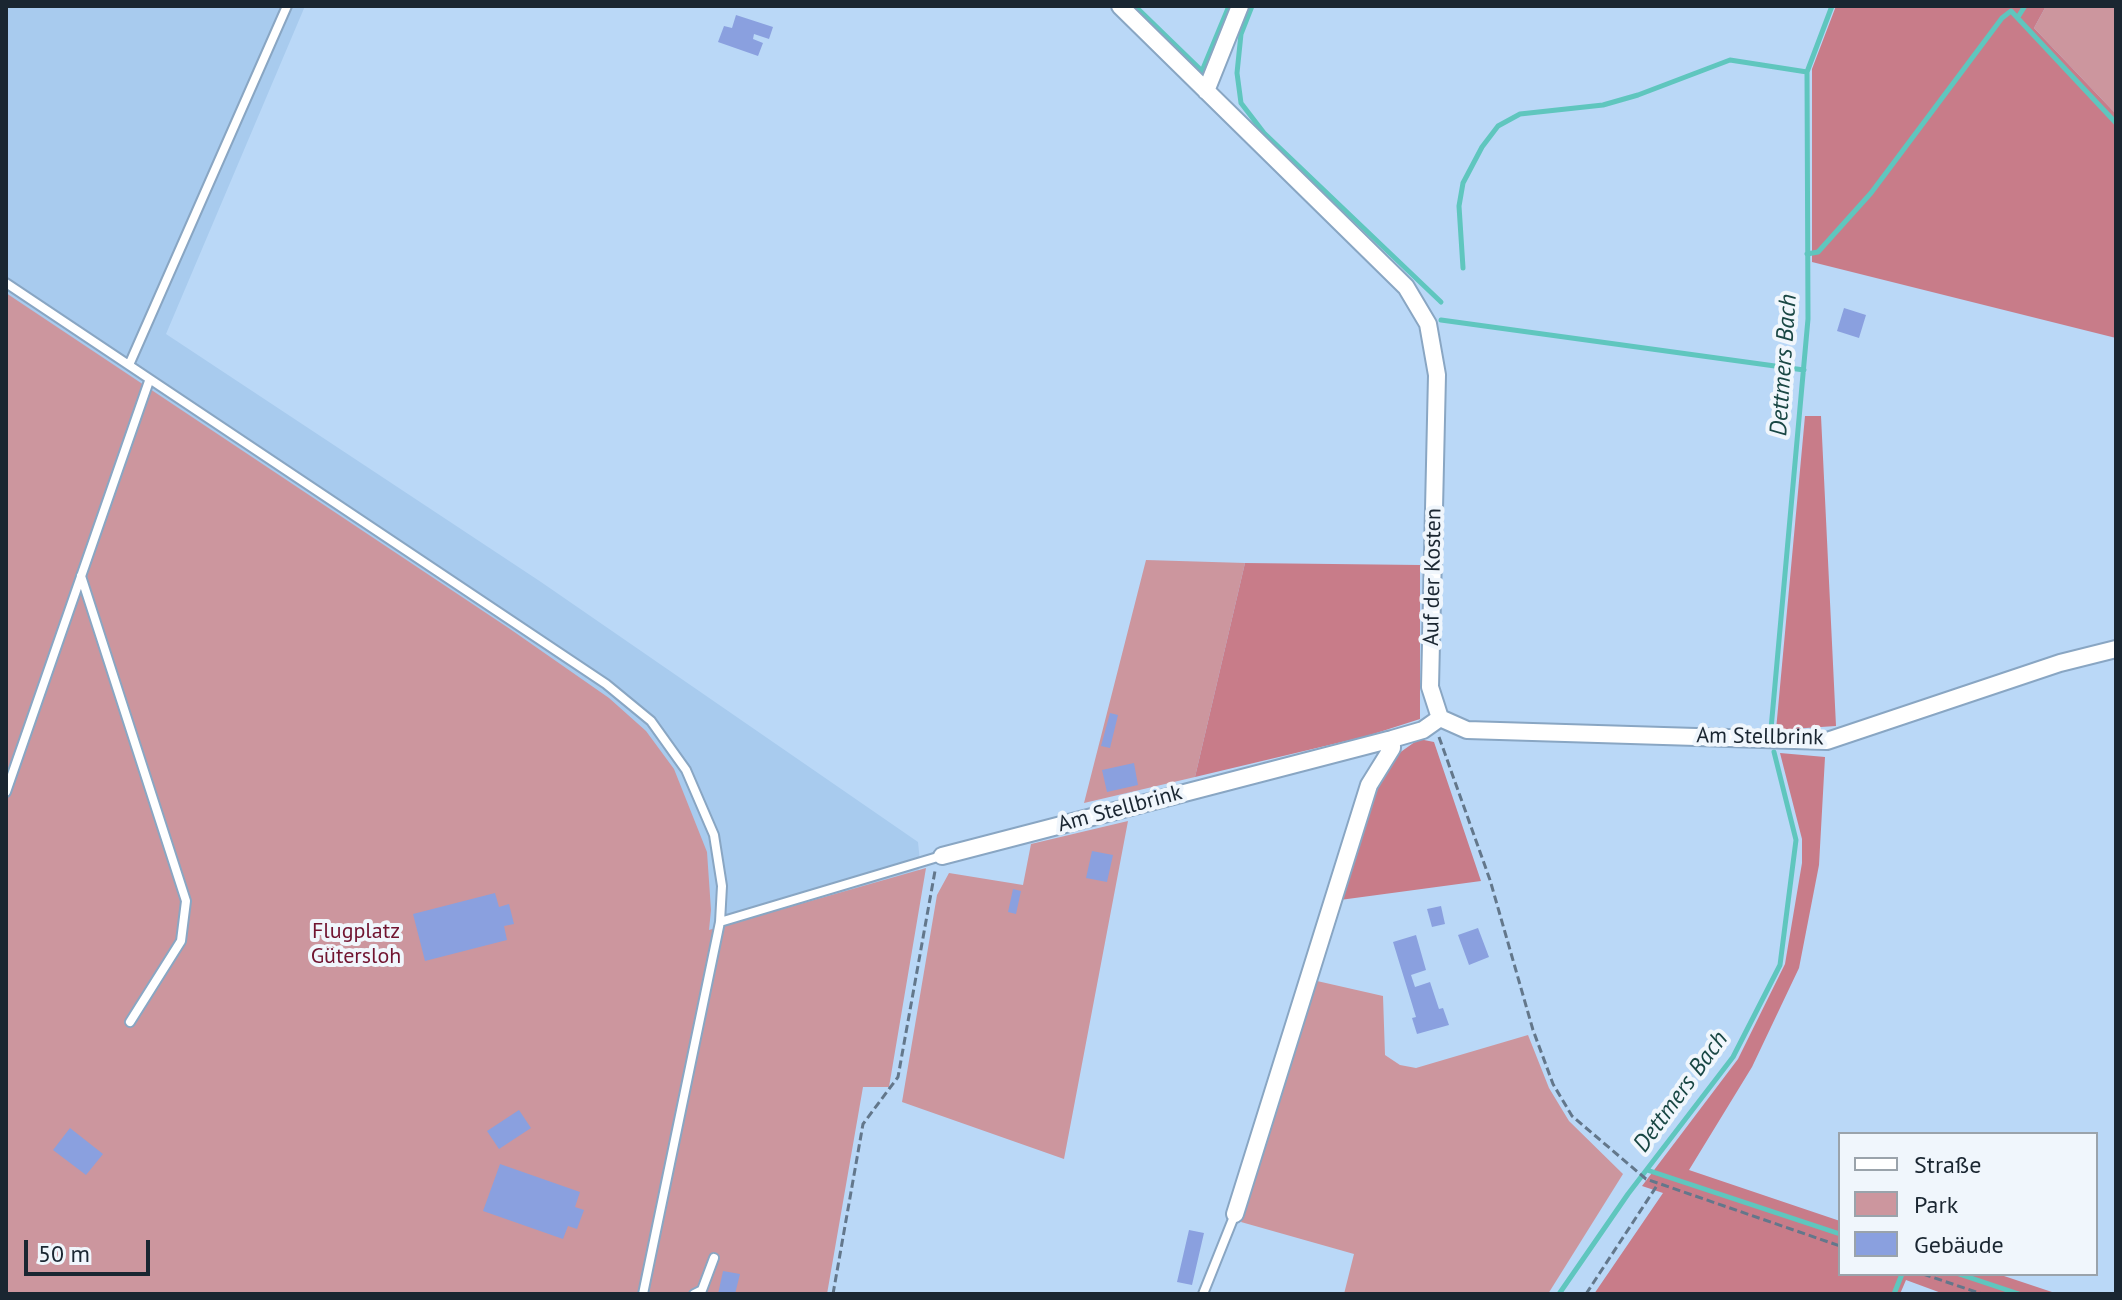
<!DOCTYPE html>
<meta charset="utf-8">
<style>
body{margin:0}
#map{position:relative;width:2122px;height:1300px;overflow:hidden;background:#bad8f7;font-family:"PT Sans",sans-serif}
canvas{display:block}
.frame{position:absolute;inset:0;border:8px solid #1a2631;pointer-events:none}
.legend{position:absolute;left:1838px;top:1132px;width:260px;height:144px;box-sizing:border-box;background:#f0f6fc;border:2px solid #9aa3ab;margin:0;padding:10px 14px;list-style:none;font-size:24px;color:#1a2631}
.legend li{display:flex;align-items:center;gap:16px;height:40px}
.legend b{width:40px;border:2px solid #9aa3ab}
.scale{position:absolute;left:24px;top:1240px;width:126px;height:36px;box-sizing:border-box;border:4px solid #1a2631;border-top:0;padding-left:10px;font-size:24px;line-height:28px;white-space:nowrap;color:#1a2631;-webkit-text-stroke:6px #f0f6fc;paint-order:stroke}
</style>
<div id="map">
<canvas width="2122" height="1300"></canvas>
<div class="frame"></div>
<ul class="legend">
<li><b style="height:10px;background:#fff"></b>Straße</li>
<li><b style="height:22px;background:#cc969e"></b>Park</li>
<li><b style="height:22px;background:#8aa0df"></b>Gebäude</li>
</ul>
<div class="scale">50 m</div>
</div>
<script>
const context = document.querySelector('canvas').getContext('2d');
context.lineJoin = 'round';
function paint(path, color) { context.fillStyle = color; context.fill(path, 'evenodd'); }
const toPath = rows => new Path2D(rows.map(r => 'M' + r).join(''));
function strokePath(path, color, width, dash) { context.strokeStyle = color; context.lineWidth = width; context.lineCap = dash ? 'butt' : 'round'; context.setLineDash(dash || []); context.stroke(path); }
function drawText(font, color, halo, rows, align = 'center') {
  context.font = font + ' "PT Sans",sans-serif'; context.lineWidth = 8; context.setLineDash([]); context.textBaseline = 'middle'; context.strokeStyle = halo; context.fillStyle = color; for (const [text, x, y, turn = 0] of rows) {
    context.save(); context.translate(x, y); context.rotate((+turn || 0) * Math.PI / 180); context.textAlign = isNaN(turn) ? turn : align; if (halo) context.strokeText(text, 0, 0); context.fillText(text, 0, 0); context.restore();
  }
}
paint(toPath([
 [6,6,305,6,166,334,541,582,918,842,920,862,887,1083,863,1083,6,1294]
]), '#a8cbee');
paint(toPath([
 [2046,6,2116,6,2116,114,2034,28],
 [6,293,510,629,609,698,646,731,674,769,707,852,711,910,709,930,926,868,889,1087,863,1087,827,1294,6,1294],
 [1146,560,1245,563,1195,777,1084,803],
 [1128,821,1064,1159,902,1102,937,895,949,873,1023,885,1031,844],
 [1317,981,1383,996,1385,1055,1400,1065,1416,1068,1528,1035,1549,1088,1569,1121,1623,1174,1548,1294,1344,1294,1354,1254,1241,1222]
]), '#cc969e');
paint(toPath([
 [1836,6,2046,6,2034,28,2116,114,2116,338,1812,262,1812,69],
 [1805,416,1821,416,1836,726,1776,730],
 [1245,563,1420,565,1420,719,1367,736,1195,777],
 [1419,739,1434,742,1481,881,1340,900,1375,787,1395,756],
 [1780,753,1825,757,1819,865,1799,968,1752,1067,1689,1170,1840,1221,1840,1274,1998,1274,2058,1294,1944,1294,1906,1280,1900,1294,1594,1294,1663,1193,1642,1186,1738,1059,1785,964,1802,863,1802,839]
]), '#c87c89');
strokePath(toPath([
 [1135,6,1202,71,1229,6],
 [1252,6,1241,34,1237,73,1241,103,1264,133,1441,302],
 [2018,17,2025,6],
 [1807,254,1818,252,1871,193,2002,18,2011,11,2116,123],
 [1463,268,1459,206,1463,183,1482,147,1498,126,1520,114,1603,105,1638,95,1730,60,1807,72],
 [1441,320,1804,370],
 [1771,729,1808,319,1807,72,1832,6],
 [1647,1170,1840,1234],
 [1959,1274,2019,1294],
 [1559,1294,1628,1194,1733,1057,1780,965,1796,840,1774,752],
 [1894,1294,1902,1274]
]), '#5fc6be', 5);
paint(toPath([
 [736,15,773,27,769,39,754,34,753,39,763,43,758,56,718,42,724,26,732,28],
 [1844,308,1866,315,1859,338,1837,331],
 [1110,713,1118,715,1110,748,1101,746],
 [1134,763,1138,785,1107,792,1102,770],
 [1092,851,1113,855,1107,882,1086,878],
 [1013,889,1021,891,1016,914,1008,912],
 [495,893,499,907,509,904,514,924,504,926,507,940,425,961,413,914],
 [1441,906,1445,924,1432,927,1427,909],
 [1478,928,1489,957,1469,965,1458,935],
 [1416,935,1426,970,1411,975,1415,987,1430,982,1439,1009,1443,1008,1449,1025,1417,1034,1412,1018,1416,1017,1393,942],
 [519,1110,531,1128,499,1149,487,1131],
 [70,1128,103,1154,86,1175,53,1150],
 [500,1164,580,1192,575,1207,584,1210,577,1229,568,1226,563,1239,483,1211],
 [1189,1230,1204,1233,1192,1285,1177,1282],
 [723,1271,740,1274,735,1294,718,1294]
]), '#8aa0df');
const service = toPath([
 [6,283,606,684,651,721,686,770,714,835,722,886,720,922,643,1294],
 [129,365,287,6],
 [81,576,186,901,181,941,130,1022],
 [6,792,149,381],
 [720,922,941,856],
 [694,1294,702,1290,714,1258],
 [1203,1294,1235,1214]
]);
const minor = toPath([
 [1120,6,1406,287,1428,324,1437,375,1430,687,1440,718,1467,730,1827,741,2060,663,2116,649],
 [1206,91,1240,6],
 [942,856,1392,739,1423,730,1440,718],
 [1235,1214,1369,785,1392,748,1392,739]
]);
strokePath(service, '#89a6c3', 12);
strokePath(minor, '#89a6c3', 20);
strokePath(toPath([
 [1439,737,1490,880,1533,1030,1553,1084,1572,1116,1646,1179,1840,1246],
 [1923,1274,1982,1294],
 [833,1294,863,1124,898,1077,935,871],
 [1586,1294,1658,1184]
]), '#63778b', 3, [8, 4]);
strokePath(service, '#fff', 8);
strokePath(minor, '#fff', 16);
drawText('22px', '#1a2631', '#f0f6fc', [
 ["Auf der Kosten",1433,577,-89],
 ["Am Stellbrink",1760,737,1],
 ["Am Stellbrink",1120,809,-15]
]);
drawText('22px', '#711430', '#f0f6fc', [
 ["Flugplatz",356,932],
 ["Gütersloh",356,957]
]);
drawText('italic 24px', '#194744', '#f0f6fc', [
 ["Dettmers Bach",1784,365,-86],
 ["Dettmers Bach",1681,1092,-54]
]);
</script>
